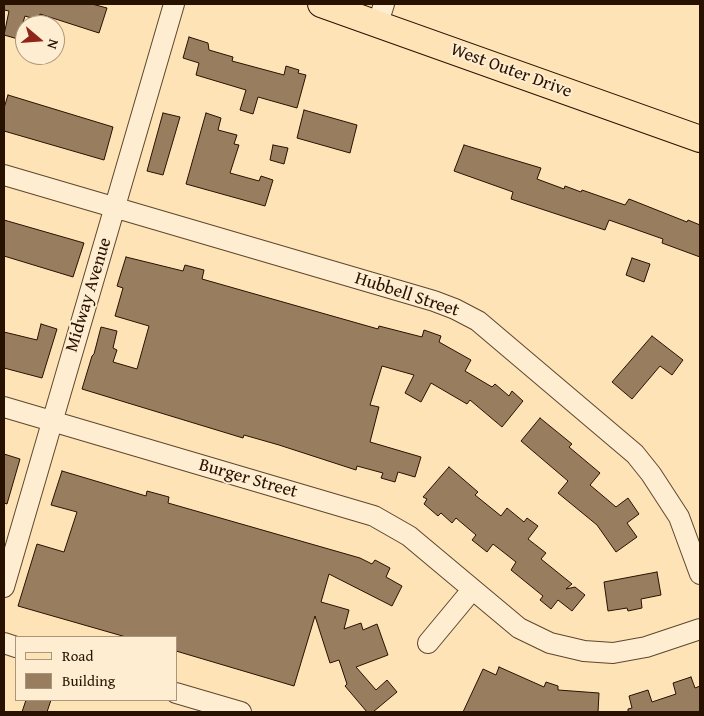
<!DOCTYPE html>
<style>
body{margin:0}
#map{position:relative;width:704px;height:716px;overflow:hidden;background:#fee3b6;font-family:"Gentium Book Plus",serif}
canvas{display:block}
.frame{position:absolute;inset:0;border:5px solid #291100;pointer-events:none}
.legend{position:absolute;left:15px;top:636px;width:162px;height:65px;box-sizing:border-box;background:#feedd0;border:1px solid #a9957d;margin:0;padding:6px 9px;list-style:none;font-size:15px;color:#291100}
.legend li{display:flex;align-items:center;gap:10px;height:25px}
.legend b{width:25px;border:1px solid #a9957d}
.north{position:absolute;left:15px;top:15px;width:50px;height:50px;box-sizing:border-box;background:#feedd0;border:1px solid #a9957d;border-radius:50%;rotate:108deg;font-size:14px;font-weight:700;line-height:20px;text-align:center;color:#291100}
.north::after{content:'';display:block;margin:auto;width:18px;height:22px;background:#8f2418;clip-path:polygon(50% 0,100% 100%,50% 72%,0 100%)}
</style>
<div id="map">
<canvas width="704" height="716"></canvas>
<div class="frame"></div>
<ul class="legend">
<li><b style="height:6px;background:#fee3b6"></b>Road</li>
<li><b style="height:14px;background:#987e5f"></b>Building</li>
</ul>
<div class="north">N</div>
</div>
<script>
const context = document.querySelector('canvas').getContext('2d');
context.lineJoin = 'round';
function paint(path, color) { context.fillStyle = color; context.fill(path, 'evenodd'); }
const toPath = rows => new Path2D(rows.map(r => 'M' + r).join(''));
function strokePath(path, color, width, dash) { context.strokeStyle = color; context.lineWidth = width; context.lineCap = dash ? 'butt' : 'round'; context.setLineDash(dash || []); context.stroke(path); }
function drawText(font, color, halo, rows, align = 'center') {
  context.font = font + ' "Gentium Book Plus",serif'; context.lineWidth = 4; context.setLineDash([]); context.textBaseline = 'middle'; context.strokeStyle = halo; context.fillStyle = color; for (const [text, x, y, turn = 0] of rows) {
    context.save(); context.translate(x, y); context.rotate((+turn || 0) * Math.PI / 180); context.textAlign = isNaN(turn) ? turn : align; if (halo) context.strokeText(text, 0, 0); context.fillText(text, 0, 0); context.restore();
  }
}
const building = toPath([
 [4,4,92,4,107,8,99,33,40,14,38,20,25,16,18,39,4,35,9,11,4,10,4,4],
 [189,37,208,43,209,50,233,57,232,61,284,75,286,66,299,70,298,73,306,75,297,108,258,97,253,114,240,110,246,90,196,75,199,63,183,58,189,37],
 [8,95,113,127,104,160,4,131,4,108,8,95],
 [304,110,357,125,350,153,297,138,304,110],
 [163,113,180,117,163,175,147,171,163,113],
 [206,113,221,118,218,130,237,135,234,144,239,145,230,173,259,181,261,176,273,180,265,206,186,184,206,113],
 [273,145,288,148,284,164,270,160,273,145],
 [464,145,541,168,537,179,564,189,565,186,581,192,582,190,625,205,629,199,687,222,688,220,700,225,700,257,662,243,663,239,609,220,605,230,511,199,513,192,454,171,464,145],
 [4,220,84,243,73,277,4,256,4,220],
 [126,257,183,271,185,265,204,270,202,279,378,329,379,326,422,337,424,330,441,336,439,342,471,360,465,371,492,387,495,384,509,396,512,391,523,401,502,427,470,400,467,404,431,383,421,402,405,393,414,375,382,366,370,405,379,407,370,442,421,457,415,477,398,472,395,482,381,478,383,473,357,466,356,470,279,445,244,435,243,438,82,389,92,356,94,354,101,327,117,331,113,348,117,350,113,362,137,369,149,326,115,316,123,288,117,286,126,257],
 [632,258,650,264,644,282,626,275,632,258],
 [41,324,57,329,42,378,4,368,4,332,37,340,41,324],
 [652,336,683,360,672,375,660,366,632,399,612,382,652,336],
 [540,418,572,444,569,447,600,473,590,485,616,507,628,498,639,514,627,523,637,537,616,552,597,525,558,493,568,481,521,441,540,418],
 [4,454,20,459,7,504,4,503,4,454],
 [449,467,478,492,475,495,501,516,507,508,524,522,527,518,538,526,528,539,546,553,541,559,572,584,566,589,575,587,585,595,572,611,558,600,551,609,540,600,543,596,511,570,516,562,493,544,487,552,472,540,476,535,456,518,452,523,441,513,438,516,424,504,427,499,423,497,449,467],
 [62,471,146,496,147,491,169,497,168,503,360,558,372,564,375,560,390,568,386,577,402,586,392,606,329,574,321,602,349,610,344,629,361,623,363,630,377,624,388,655,356,667,376,690,387,680,397,692,373,712,367,712,345,686,347,684,339,660,330,663,315,616,294,686,176,651,176,637,126,637,18,606,37,544,64,552,77,512,51,505,62,471],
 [657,572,661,595,641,599,642,608,628,611,627,608,608,611,604,582,657,572],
 [499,667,544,687,546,682,558,686,558,690,599,693,598,712,463,712,483,669,496,675,499,667],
 [691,677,695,688,700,686,700,712,628,712,628,709,632,708,629,696,648,690,652,702,676,694,673,683,691,677],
 [26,700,51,700,47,712,22,712,26,700]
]);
paint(building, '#987e5f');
strokePath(building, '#291100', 1);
const minor = toPath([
 [378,23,384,4],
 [4,175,434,301,455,309,478,321,635,454,651,474,679,517,700,574],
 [4,407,374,516,409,536,519,628,550,643,584,651,613,653,646,647,700,629],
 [4,587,174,4],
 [4,643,16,647],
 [428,643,472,590],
 [176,693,241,712]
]);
const major = toPath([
 [321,4,700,139]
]);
strokePath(minor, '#5e462e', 22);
strokePath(major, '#291100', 28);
strokePath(minor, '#feedd0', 20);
strokePath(major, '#fee3b6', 26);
drawText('18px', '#291100', '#feedd0', [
 ["West Outer Drive",511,71,20],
 ["Midway Avenue",89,295,-73],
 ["Hubbell Street",407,295,18],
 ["Burger Street",248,479,16]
]);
</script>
